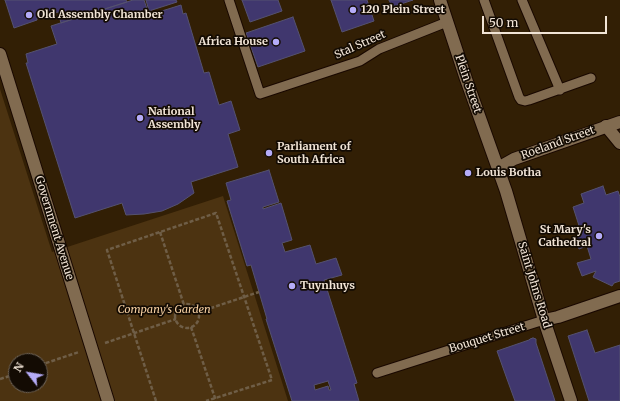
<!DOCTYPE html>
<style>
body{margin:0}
#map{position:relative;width:620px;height:401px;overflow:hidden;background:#321f05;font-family:Merriweather,serif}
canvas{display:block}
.north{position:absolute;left:8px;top:353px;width:40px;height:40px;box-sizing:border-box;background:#130b03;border:1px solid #6c6257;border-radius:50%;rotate:301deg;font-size:11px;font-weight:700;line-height:16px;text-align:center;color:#f1e4d6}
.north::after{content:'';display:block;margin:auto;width:14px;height:18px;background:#b5acf8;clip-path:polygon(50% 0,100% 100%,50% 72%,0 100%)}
.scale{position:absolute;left:482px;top:16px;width:125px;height:18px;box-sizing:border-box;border:2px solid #f1e4d6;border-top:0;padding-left:5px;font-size:12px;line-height:14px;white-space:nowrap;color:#f1e4d6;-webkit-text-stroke:3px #130b03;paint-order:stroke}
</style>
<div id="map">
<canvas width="620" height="401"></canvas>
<div class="north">N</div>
<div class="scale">50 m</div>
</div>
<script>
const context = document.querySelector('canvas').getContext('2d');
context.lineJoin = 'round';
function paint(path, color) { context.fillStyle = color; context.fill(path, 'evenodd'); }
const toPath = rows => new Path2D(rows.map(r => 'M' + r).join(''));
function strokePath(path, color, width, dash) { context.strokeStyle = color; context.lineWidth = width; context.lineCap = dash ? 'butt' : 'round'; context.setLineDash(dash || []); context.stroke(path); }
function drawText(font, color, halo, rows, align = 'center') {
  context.font = font + ' Merriweather,serif'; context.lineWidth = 3.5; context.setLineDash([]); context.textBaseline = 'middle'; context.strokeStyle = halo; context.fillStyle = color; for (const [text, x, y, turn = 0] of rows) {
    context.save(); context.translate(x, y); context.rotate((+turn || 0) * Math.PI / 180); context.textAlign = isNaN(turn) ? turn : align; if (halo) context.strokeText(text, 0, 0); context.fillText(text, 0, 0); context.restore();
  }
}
paint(toPath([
 [0,89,52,252,223,196,288,401,0,401],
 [16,361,40,361,40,385,16,385]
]), '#4c3311');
const building = toPath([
 [5,0,126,0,127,2,61,23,58,12,37,18,37,20,14,28,5,0],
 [133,0,144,0,149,15,181,5,183,14,186,13,204,73,209,72,219,105,231,101,240,130,228,134,238,167,191,182,194,193,178,204,162,211,144,214,126,215,122,203,75,218,26,63,28,63,26,54,57,44,51,26,133,0],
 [146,0,176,0,177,2,149,11,146,0],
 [242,0,278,0,282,11,250,22,242,0],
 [331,0,367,0,374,21,342,32,331,0],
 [389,0,413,0,392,7,389,0],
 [293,17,305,51,258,67,246,33,293,17],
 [269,170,279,202,263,207,263,209,281,203,292,240,282,243,285,252,310,245,316,264,336,258,342,275,324,280,357,383,354,384,359,401,292,401,266,319,267,319,251,265,247,266,227,201,231,200,226,183,269,170],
 [328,381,331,390,329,390,328,386,315,390,314,385,328,381],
 [603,186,606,195,618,191,620,197,620,281,614,283,612,286,593,277,596,271,582,276,577,263,591,259,587,246,579,249,575,237,582,235,573,207,584,203,581,194,603,186],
 [587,330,595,353,620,345,620,401,589,401,568,336,587,330],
 [533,338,536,339,536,343,555,401,515,401,507,379,497,351,529,340,530,339,533,338]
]);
paint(building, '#40376e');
strokePath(building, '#555270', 1);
const lane = toPath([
 [229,0,260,94,360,61,379,49,447,22],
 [484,0,519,97,521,100,525,101,529,100,591,78],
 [522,0,560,90],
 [377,373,446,351,544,320]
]);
const street = toPath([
 [0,54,108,401],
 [606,126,620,143],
 [544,320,558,317,620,296]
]);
const secondary = toPath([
 [440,0,466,79,506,191,544,320,571,401],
 [498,168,514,159,620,122]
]);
strokePath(lane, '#190800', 11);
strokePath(street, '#190800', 14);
strokePath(secondary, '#190800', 14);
strokePath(toPath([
 [160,232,184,305],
 '175 316a12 12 0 1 1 24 0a12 12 0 1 1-24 0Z',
 [199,312,259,292],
 [191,327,216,401],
 [105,343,176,319],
 [40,365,79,352],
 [0,379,16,374],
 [156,401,107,250,216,213,272,380,206,401]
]), '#6f5e47', 2.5, [4, 2]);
strokePath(lane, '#816b50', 9);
strokePath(street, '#816b50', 12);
strokePath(secondary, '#816b50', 12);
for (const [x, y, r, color] of [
 [353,10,4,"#b5acf8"],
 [29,15,4,"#b5acf8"],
 [276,42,4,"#b5acf8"],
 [140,118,4,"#b5acf8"],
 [269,153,4,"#b5acf8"],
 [468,173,4,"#b5acf8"],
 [599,236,4,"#b5acf8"],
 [292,286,4,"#b5acf8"]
]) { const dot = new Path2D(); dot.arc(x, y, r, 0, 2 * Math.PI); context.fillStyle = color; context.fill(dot); strokePath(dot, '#130b03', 1.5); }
drawText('bold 11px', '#f1e4d6', '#130b03', [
 ["120 Plein Street",361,10],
 ["Old Assembly Chamber",37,15],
 ["Africa House",268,42,"right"],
 ["National",148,112],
 ["Assembly",148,125],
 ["Parliament of",277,147],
 ["South Africa",277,160],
 ["Louis Botha",476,173],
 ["St Mary's",591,230,"right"],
 ["Cathedral",591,243,"right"],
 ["Tuynhuys",300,286]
], 'left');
drawText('11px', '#f1e4d6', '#130b03', [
 ["Stal Street",360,45,-24],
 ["Plein Street",468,84,71],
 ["Roeland Street",558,143,-20],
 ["Government Avenue",54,228,73],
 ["Saint Johns Road",534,285,73],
 ["Bouquet Street",487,338,-17]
]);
drawText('italic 11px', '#f7d1a3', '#130b03', [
 ["Company's Garden",164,310]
]);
</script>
